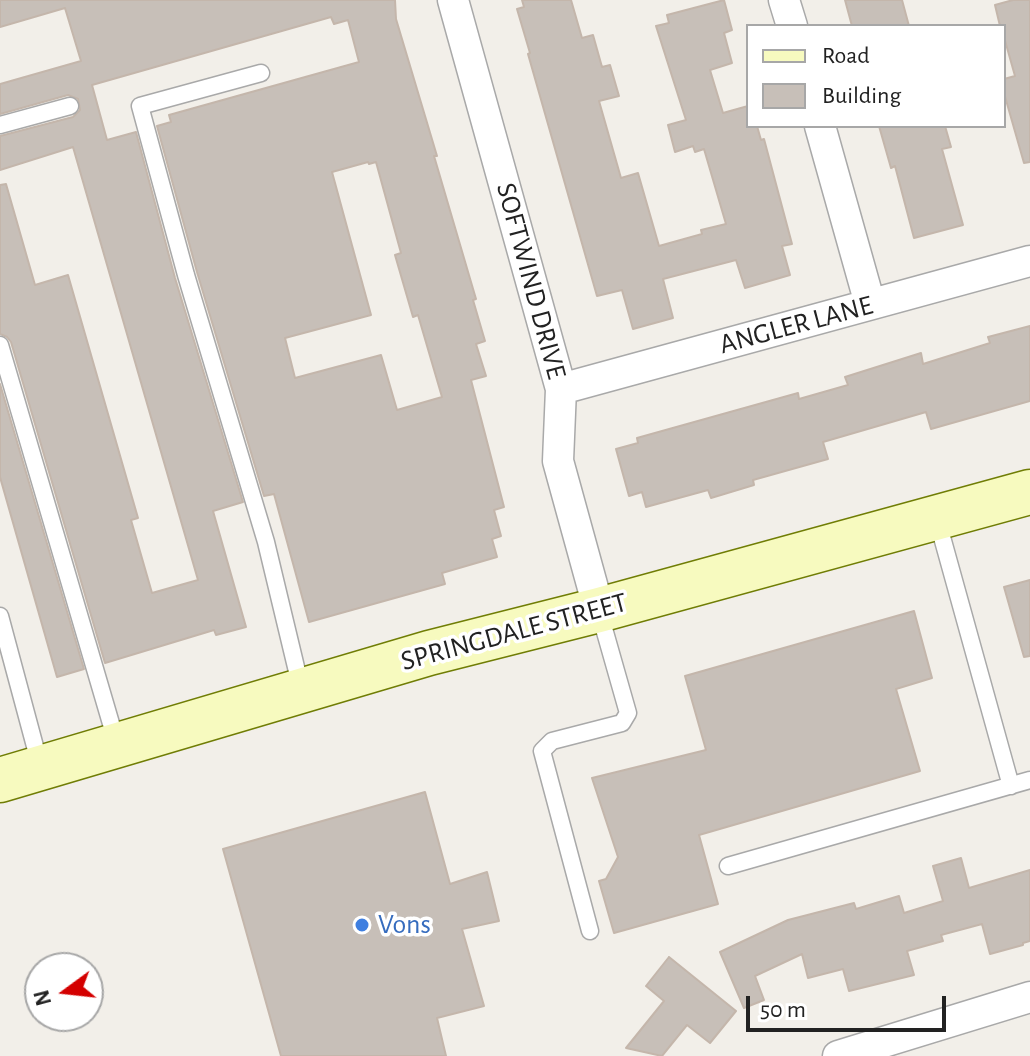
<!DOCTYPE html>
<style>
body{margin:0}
#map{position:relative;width:1030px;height:1056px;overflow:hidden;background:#f2efe9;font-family:"Alegreya Sans",sans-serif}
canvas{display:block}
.legend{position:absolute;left:746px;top:24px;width:260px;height:104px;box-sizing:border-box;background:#fff;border:2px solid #a7a7a7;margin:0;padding:10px 14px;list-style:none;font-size:24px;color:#222}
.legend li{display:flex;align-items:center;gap:16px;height:40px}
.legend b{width:40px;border:2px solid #a7a7a7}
.north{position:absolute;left:24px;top:952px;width:80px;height:80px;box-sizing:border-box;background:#fff;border:2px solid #a7a7a7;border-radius:50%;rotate:255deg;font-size:22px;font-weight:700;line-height:32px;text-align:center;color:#222}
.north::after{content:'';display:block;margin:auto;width:28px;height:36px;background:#d40000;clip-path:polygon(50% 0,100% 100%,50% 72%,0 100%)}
.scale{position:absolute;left:746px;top:996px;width:200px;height:36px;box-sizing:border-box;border:4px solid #222;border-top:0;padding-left:10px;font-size:24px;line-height:28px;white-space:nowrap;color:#222;-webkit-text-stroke:6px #fff;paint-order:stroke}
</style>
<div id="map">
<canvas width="1030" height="1056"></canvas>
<ul class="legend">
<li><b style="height:10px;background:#f7fabf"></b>Road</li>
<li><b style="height:22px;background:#c7bfb8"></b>Building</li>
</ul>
<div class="north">N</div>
<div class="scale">50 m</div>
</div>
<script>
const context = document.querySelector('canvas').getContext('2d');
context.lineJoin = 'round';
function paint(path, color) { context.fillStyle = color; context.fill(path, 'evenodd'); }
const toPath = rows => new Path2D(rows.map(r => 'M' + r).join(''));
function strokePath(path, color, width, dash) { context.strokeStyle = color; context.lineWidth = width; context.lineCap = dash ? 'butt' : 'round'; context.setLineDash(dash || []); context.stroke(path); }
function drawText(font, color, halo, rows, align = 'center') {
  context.font = font + ' "Alegreya Sans",sans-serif'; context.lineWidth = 7; context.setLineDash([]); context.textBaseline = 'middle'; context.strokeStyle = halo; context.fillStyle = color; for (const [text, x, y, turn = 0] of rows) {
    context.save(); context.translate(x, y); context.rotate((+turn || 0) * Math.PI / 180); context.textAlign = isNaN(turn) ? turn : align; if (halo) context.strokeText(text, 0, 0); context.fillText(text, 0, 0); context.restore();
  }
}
const building = toPath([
 [0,0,395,0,396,19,437,156,434,156,476,299,473,300,485,341,476,344,486,376,471,380,504,507,494,510,501,536,492,539,497,557,442,573,445,584,309,622,274,494,264,496,197,272,157,126,171,122,169,115,359,62,348,20,334,24,331,17,92,85,107,140,136,132,175,278,243,502,213,511,246,627,216,635,214,630,105,663,11,342,7,337,0,334,0,185,6,184,35,285,68,275,138,518,131,520,152,593,198,580,73,147,0,170,0,136,73,117,80,110,78,99,68,95,0,114,0,84,81,61,65,8,0,27,0,0],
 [368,162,369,164,376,162,401,253,395,255,413,317,418,315,442,397,397,410,381,355,295,378,285,338,371,315,332,172,368,162],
 [522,0,571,0,582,38,593,35,602,67,610,65,619,96,599,101,621,178,638,173,659,246,702,234,701,230,726,224,704,149,695,152,693,146,675,152,668,125,686,120,656,26,669,23,667,15,724,0,732,30,724,33,732,63,710,70,723,113,748,106,748,126,757,126,761,140,764,139,792,244,782,246,790,275,745,288,736,260,663,279,673,318,633,329,622,290,597,296,528,54,530,53,517,9,524,7,522,0],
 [845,0,902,0,909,26,852,26,845,0],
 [1013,0,1030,0,1030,162,1024,163,1004,93,1004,79,1015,76,1004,37,1004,26,1000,26,995,5,1013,0],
 [879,126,945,126,951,147,942,149,963,225,914,238,895,166,891,168,879,126],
 [1030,326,1030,401,931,429,926,412,823,442,828,459,753,480,754,485,711,498,708,490,646,507,642,492,629,496,616,449,638,443,637,438,798,393,799,399,848,385,845,377,921,353,923,364,990,343,988,337,1030,326],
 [0,384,84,669,57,677,0,477,0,384],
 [1030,580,1030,656,1024,657,1004,587,1030,580],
 [914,611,932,678,896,689,920,771,699,835,718,904,614,933,599,881,606,879,618,857,592,778,706,750,685,676,914,611],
 [425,792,450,884,487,872,499,921,462,929,484,1006,437,1018,446,1056,281,1056,223,849,425,792],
 [961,858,969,888,1030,870,1030,941,1023,943,1023,945,990,954,982,924,941,935,943,941,907,951,914,975,849,991,843,969,808,978,802,954,755,976,764,1000,744,1008,720,952,788,920,854,903,856,909,899,896,904,913,943,901,933,866,961,858],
 [669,957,736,1011,710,1043,687,1025,662,1056,626,1048,664,1001,646,986,669,957]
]);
paint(building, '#c7bfb8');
strokePath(building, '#c4b6ab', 2);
const lane = toPath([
 [261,73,140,106,186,275,266,542,301,688],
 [0,125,70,106],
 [0,345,117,744],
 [937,519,1011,786],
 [0,616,40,765],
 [728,866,1030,780],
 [590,931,542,751,552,741,622,723,628,713,599,611]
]);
const street = toPath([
 [453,0,561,389,558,461,599,610],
 [784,0,792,26],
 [820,126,870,304],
 [561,389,1030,261],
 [838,1056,1030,997]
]);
const secondary = toPath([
 [0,780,429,653,599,610,1030,492]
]);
strokePath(lane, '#a9a9a9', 19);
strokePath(street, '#a9a9a9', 33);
strokePath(secondary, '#707d05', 47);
strokePath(lane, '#fff', 16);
strokePath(street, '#fff', 30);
strokePath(secondary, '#f7fabf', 44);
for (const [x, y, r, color] of [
 [362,925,8,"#3f7fe0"]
]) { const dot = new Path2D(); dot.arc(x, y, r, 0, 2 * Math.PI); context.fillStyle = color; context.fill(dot); strokePath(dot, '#fff', 3); }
drawText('28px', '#222', '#fff', [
 ["SOFTWIND DRIVE",531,281,75],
 ["ANGLER LANE",796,325,-15],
 ["SPRINGDALE STREET",514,632,-15]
]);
drawText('28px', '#366cbe', '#fff', [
 ["Vons",378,925]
], 'left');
</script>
